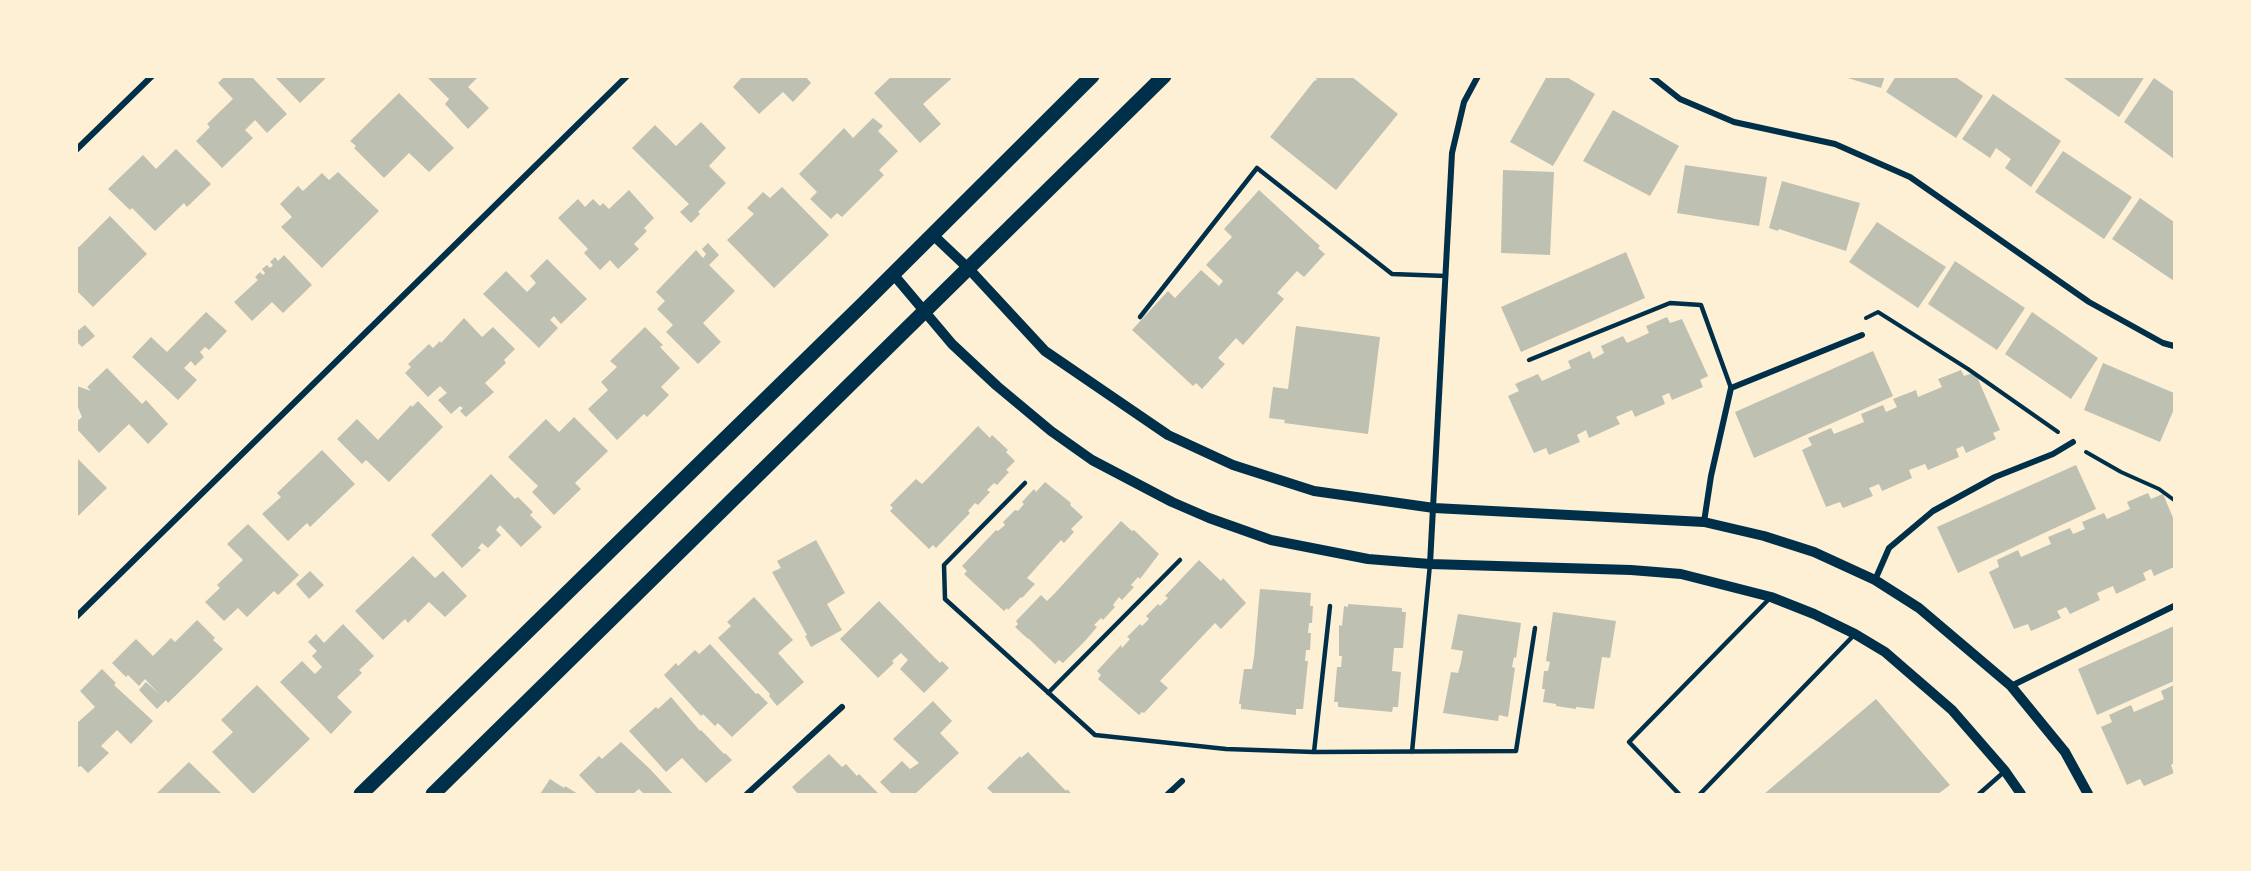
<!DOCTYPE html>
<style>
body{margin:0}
#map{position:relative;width:2251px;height:871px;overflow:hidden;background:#fdf0d5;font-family:"PT Sans Narrow",sans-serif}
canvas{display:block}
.frame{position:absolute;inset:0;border:78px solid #fdf0d5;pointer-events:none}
</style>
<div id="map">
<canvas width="2251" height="871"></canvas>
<div class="frame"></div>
</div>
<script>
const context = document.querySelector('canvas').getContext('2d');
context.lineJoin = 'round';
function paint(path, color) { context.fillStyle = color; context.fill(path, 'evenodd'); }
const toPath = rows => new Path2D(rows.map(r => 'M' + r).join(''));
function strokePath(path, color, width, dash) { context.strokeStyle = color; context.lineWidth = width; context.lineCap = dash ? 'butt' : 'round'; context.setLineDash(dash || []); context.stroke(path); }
paint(toPath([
 [225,76,251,76,287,114,267,133,255,120,245,130,253,138,222,168,196,141,210,127,207,124,233,99,218,83],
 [274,76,328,76,300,103],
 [426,76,479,76,468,87,489,108,468,129,445,104,449,99],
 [743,76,805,76,811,83,793,102,783,92,759,114,733,87],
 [892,76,949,76,951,79,923,104,941,124,920,143,874,93],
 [1314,76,1351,76,1398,114,1336,190,1270,137,1314,81,1317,80],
 [1547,76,1565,76,1595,94,1553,166,1510,142],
 [1841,76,1885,76,1881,88],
 [1896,76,1954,76,1983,96,1956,138,1886,92],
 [2061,76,2145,76,2119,117],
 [2154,78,2174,92,2174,159,2124,122],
 [399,93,454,148,429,172,409,153,384,178,354,148,356,146,350,141],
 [1993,94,2061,141,2031,187,2005,168,2011,159,1996,148,1990,158,1962,139],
 [1613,110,1679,146,1650,196,1583,161],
 [873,118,883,126,878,131,898,151,879,170,884,175,842,217,837,213,831,219,810,199,817,192,799,174,844,128,853,138],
 [701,122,726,148,709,166,726,183,698,212,700,214,691,223,680,212,689,204,632,148,655,125,676,146],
 [176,149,211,184,187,207,184,203,155,231,132,208,130,210,108,189,143,155,156,169],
 [2063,151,2132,197,2104,239,2035,192],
 [1685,165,1767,177,1759,226,1677,213],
 [1503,170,1554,172,1550,255,1501,253],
 [338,172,379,211,322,268,281,227,292,217,280,204,298,186,303,191,322,173,329,180],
 [1782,181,1860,203,1846,251,1779,229,1778,231,1769,228],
 [782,187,829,235,774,288,727,240,754,214,747,208,763,192,770,198],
 [629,190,654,218,644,228,647,231,634,244,639,249,618,269,610,260,600,270,584,253,588,249,558,218,578,199,585,207,593,199,600,206,603,203,609,209],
 [1259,190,1320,246,1318,248,1325,254,1304,277,1297,271,1277,293,1284,299,1243,345,1236,338,1218,358,1225,364,1202,389,1196,383,1193,386,1132,330,1168,291,1175,298,1201,270,1219,286,1223,281,1206,265,1232,237,1224,229],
 [2140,198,2174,222,2174,281,2112,239],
 [110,216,147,254,93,307,76,290,76,245,79,247],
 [1877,222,1946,267,1918,308,1849,262],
 [708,243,719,255,709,265,735,291,703,323,721,342,698,364,666,332,673,325,657,309,665,301,656,292,696,250,703,258,706,254,702,249],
 [1626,252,1645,298,1521,352,1501,307],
 [284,255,312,285,283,313,272,302,252,321,234,302,258,280,255,277,260,272,263,275,265,273,262,269,267,265,270,268,273,265,270,262,275,257,278,261],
 [547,259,587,299,561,324,554,316,550,320,558,328,539,348,483,294,506,271,527,292,536,283,530,276],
 [1955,261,2025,308,1997,350,1928,304],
 [206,312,227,331,209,350,205,347,200,352,204,357,195,366,191,361,184,368,197,380,178,400,132,357,151,337,167,352],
 [2032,312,2098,358,2071,399,2005,354],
 [1667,317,1670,323,1682,319,1708,376,1700,380,1703,387,1672,400,1669,393,1662,396,1665,404,1635,417,1632,410,1616,417,1620,424,1589,438,1586,430,1577,435,1580,442,1549,455,1546,448,1534,453,1508,396,1519,391,1515,384,1538,374,1542,381,1571,368,1568,361,1590,351,1593,359,1604,353,1601,346,1623,336,1627,343,1649,333,1646,326],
 [464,318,482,337,493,327,515,349,504,360,506,363,485,383,494,392,466,417,460,411,463,408,460,406,451,414,438,400,447,393,440,386,428,397,405,373,411,367,408,364,429,344,433,348,440,341,441,343],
 [85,325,95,336,82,347,76,341,76,332],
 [1296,326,1380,337,1368,434,1284,423,1285,420,1269,418,1273,387,1288,389],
 [645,327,663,345,660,347,680,368,661,387,669,395,647,417,644,414,617,440,588,409,608,390,601,382,617,367,610,361],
 [1873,351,1893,396,1754,458,1735,412],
 [2103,363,2174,393,2174,409,2160,442,2084,410],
 [107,368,142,404,146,400,168,424,148,444,129,424,99,453,76,428,76,422,82,417,76,403,77,386,91,391,87,387],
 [1961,370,1964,376,1975,372,2000,430,1993,433,1996,439,1966,453,1963,446,1956,449,1959,457,1928,470,1925,464,1909,470,1912,478,1882,491,1879,484,1869,488,1873,496,1843,508,1840,502,1826,507,1802,450,1812,445,1808,438,1831,428,1834,434,1864,422,1861,414,1883,405,1886,412,1897,407,1893,399,1916,390,1918,397,1942,387,1938,379],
 [418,401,443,427,389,482,366,460,362,464,337,439,357,419,378,440,411,405,412,407],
 [574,417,608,451,575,483,581,489,554,515,532,492,538,486,508,457,546,419,559,432],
 [978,426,990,438,992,435,1008,450,1006,452,1015,461,1006,470,1009,472,997,485,994,483,987,490,990,492,978,505,975,503,968,511,970,513,936,548,933,545,929,549,890,511,893,508,890,505,916,479,922,484,930,476],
 [322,450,355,484,310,527,307,523,288,541,262,514,281,497,277,493],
 [76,457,107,488,76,518],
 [2076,465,2096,509,1958,573,1937,527],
 [491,474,515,499,518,497,533,512,530,515,542,527,521,547,500,525,496,530,501,535,488,548,482,543,478,548,481,550,462,568,431,535],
 [1045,482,1071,503,1070,505,1083,517,1071,529,1074,532,1064,543,1061,540,1027,578,1035,584,1022,598,1021,597,1008,610,1007,608,1004,611,964,574,967,571,962,566,996,530,998,531,1005,525,1003,522,1015,510,1018,511,1024,504,1022,502,1034,489,1036,492],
 [2148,493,2151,499,2163,494,2174,520,2174,567,2154,576,2151,569,2143,573,2146,580,2116,594,2113,586,2097,593,2100,600,2070,614,2066,607,2057,611,2061,618,2031,631,2028,624,2014,629,1989,572,1999,567,1997,560,2018,550,2021,557,2051,544,2048,537,2070,528,2073,534,2085,529,2082,522,2104,513,2107,519,2130,509,2127,502],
 [1121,521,1132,531,1134,530,1159,554,1140,579,1138,577,1131,585,1134,587,1122,600,1119,597,1113,605,1115,607,1103,620,1101,618,1094,625,1097,627,1085,641,1063,663,1059,660,1055,664,1028,638,1028,639,1015,627,1018,624,1016,621,1041,595,1047,601,1055,593],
 [248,524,299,575,278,595,274,591,247,617,238,608,224,621,205,602,220,588,217,585,243,560,227,544],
 [816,540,845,593,827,604,842,630,811,647,805,636,807,635,772,572,781,568,777,561],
 [413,556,435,578,443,571,467,596,445,617,429,602,408,623,405,619,383,640,355,611],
 [1199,560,1221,581,1223,578,1246,603,1221,629,1215,623,1160,681,1168,688,1144,713,1142,712,1139,715,1098,679,1101,675,1097,671,1121,645,1122,648,1130,639,1127,637,1140,624,1142,626,1149,619,1146,616,1158,604,1160,606,1168,598,1165,596],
 [310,571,324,585,309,599,296,584],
 [1260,589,1311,593,1310,606,1313,606,1312,623,1309,623,1308,633,1311,633,1310,650,1306,650,1305,661,1308,661,1303,709,1296,709,1296,715,1241,709,1241,704,1239,704,1244,669,1252,669,1254,657],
 [754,597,793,640,778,653,804,682,777,706,769,696,770,694,718,638,731,626,727,622],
 [879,601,940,663,942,661,949,668,924,693,900,669,908,660,901,653,892,661,894,663,878,678,840,639],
 [1348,604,1402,608,1402,612,1406,612,1403,648,1394,648,1392,671,1401,672,1398,707,1393,707,1392,712,1338,707,1338,702,1334,702,1337,667,1341,667,1342,656,1339,656,1339,625,1342,626,1344,606,1348,607],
 [1553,612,1616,621,1610,658,1602,657,1594,709,1576,707,1576,709,1556,706,1556,704,1543,702,1545,689,1542,689,1544,671,1548,671,1550,662,1546,661],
 [1458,614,1521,623,1516,658,1514,657,1512,667,1515,668,1508,717,1499,715,1498,721,1443,713,1451,672,1458,673,1461,662,1463,651,1451,649],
 [197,620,215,638,213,640,223,649,168,703,166,700,157,709,139,690,146,682,159,694,145,679,139,686,128,675,126,677,112,663,136,639,153,656,171,638,175,642],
 [343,624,374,656,359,670,362,673,337,697,352,712,331,734,280,682,302,661,315,674,322,667,312,656,317,651,308,642,316,634,324,643],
 [2174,626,2174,681,2097,715,2078,669],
 [710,644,756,694,758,693,768,703,732,737,718,723,715,726,703,714,701,716,664,675,676,663,678,666,695,650,699,654],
 [102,669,116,683,114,685,153,721,131,744,117,730,101,746,109,753,88,773,81,766,76,768,76,724,95,707,80,691],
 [257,685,310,739,253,794,212,752,233,732,221,720],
 [2174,685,2174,763,2171,765,2174,773,2144,786,2140,779,2127,785,2101,727,2112,722,2109,715,2131,705,2134,712,2164,699,2161,691],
 [671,697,700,731,701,730,724,754,725,753,732,760,706,783,682,758,666,772,629,731,656,707,658,709],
 [1876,699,1950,785,1938,794,1764,794],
 [933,701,952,721,940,733,959,753,915,794,892,794,880,782,902,761,910,769,919,763,893,739],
 [621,742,650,769,673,794,644,794,639,789,633,794,597,794,579,775,599,756,602,759],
 [1028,752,1066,791,1067,789,1072,794,994,794,987,788,1020,756,1021,758],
 [829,754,842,767,846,764,857,776,859,774,879,794,798,794,792,787],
 [189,762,222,794,156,794],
 [550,779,564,788,565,786,578,794,540,794]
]), '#bec0b2');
strokePath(toPath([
 [1866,318,1878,312,1968,369,2058,432],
 [2086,452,2121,472,2159,489,2174,500]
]), '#003049', 4);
strokePath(toPath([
 [1140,317,1257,168,1392,274,1446,276],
 [1529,360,1670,303,1701,305,1731,388],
 [1025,483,944,565,945,599,1095,735,1226,749,1314,752,1516,751,1535,628],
 [1048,693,1180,560],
 [1314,752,1330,606],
 [1412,752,1430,564],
 [1679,794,1629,742,1771,597],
 [1700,794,1855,634],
 [1979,794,2005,771]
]), '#003049', 4.5);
strokePath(toPath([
 [1651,76,1680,99,1734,122,1835,144,1910,177,2089,302,2163,343,2174,346],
 [76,150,152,76],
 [1704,522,1711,476,1731,388,1862,335],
 [1430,564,1452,153,1464,102,1478,76],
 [1875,580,1889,548,1933,511,1995,477,2053,454,2073,442],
 [76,617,627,76],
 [2011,686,2174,606],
 [747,794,842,707],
 [1168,794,1182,781]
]), '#003049', 6);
strokePath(toPath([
 [932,234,969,269,1045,351,1168,435,1233,465,1314,491,1434,508,1704,522,1764,536,1814,552,1875,580,1919,608,2011,686,2065,752,2088,794],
 [893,274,952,344,997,386,1051,431,1092,460,1172,502,1209,518,1271,540,1368,559,1430,564,1631,570,1681,574,1771,597,1814,614,1855,634,1885,652,1952,710,2005,771,2021,794]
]), '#003049', 10);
strokePath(toPath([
 [361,794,864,303,1092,76],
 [433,794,1164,76]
]), '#003049', 15);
</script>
